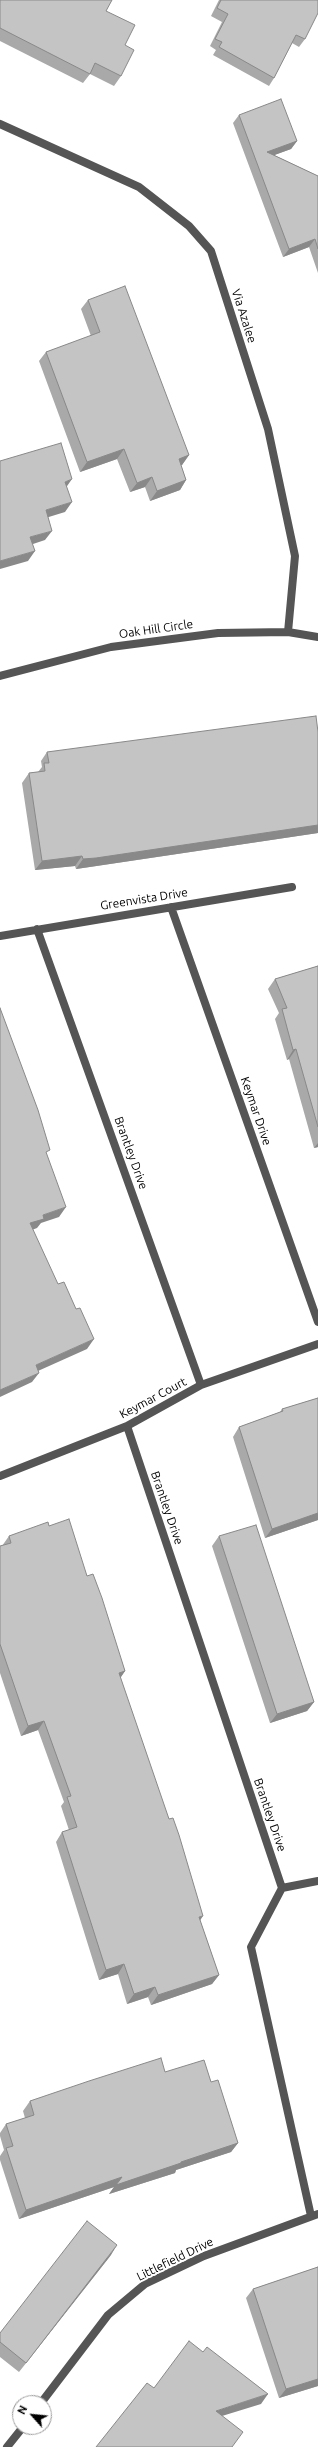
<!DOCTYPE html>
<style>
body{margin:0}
#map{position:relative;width:318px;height:2447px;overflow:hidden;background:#fff;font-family:Ubuntu,sans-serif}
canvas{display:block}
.north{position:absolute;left:12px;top:2395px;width:40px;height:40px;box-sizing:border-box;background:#fff;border:1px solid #999;border-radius:50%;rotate:297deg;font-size:11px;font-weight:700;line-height:16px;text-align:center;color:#000}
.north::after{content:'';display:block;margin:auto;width:14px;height:18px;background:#000;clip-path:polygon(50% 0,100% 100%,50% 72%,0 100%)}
</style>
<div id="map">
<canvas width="318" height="2447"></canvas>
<div class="north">N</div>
</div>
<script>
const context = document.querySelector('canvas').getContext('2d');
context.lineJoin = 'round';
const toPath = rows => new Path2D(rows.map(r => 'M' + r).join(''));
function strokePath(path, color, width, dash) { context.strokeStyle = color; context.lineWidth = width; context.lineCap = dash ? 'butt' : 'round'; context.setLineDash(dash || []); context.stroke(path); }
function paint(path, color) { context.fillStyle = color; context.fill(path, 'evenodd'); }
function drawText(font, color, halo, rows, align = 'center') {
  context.font = font + ' Ubuntu,sans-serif'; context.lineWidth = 4; context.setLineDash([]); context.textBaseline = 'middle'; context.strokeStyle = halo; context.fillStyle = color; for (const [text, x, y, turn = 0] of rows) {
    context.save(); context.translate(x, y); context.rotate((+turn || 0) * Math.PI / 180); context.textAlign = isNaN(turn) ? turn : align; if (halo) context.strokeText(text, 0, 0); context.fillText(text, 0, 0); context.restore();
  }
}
strokePath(toPath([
 [171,907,318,1322],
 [37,929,201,1385],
 [0,936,292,887],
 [127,1426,282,1888,251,1947,311,2216],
 [0,1476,127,1426,201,1385,318,1344],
 [282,1888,318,1881],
 [41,2403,108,2315,145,2284,204,2256,318,2214],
 [7,2447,23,2427]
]), '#555', 8);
strokePath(toPath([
 [0,124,139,187,189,226,211,251,268,429,295,556,288,632],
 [0,676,111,647,218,633,288,632,318,637]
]), '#555', 8);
paint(toPath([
 [0,0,106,11,125,45,121,76,114,86,90,74,83,83,0,41],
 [219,0,318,0,305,39,299,47,292,43,274,78,269,86,213,55,216,50,210,46,222,22,211,16],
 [239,115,297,141,291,149,274,155,318,176,318,273,309,247,283,257,233,123],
 [88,300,189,455,182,465,181,465,186,480,180,490,150,501,145,487,130,492,117,459,80,472,39,361,46,352,91,336,81,309],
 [318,732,318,833,90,867,76,869,75,866,35,870,22,783,29,773,38,772,42,767,41,761,47,752],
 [318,966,318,1148,318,1147,314,1148,289,1059,287,1060,275,1019,279,1013,268,989,275,979],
 [318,1398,318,1520,265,1538,233,1437,239,1427,280,1412,282,1409],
 [49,1526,87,1576,125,1671,120,1678,200,1920,219,1975,212,1984,151,2005,148,1997,127,2004,118,1974,99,1980,56,1842,62,1832,69,1830,61,1806,64,1802,38,1730,21,1736,0,1673,0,1546,2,1546,9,1536],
 [219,1536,314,1702,307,1711,270,1723,212,1546],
 [165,2072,211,2082,238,2143,231,2152,176,2170,175,2173,109,2194,114,2187,19,2219,0,2160,0,2156,4,2150,0,2136,0,2133,6,2124,25,2118,23,2111,30,2101],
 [111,2255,19,2372,0,2357,0,2333],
 [318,2267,318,2386,279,2398,246,2298,253,2289]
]), '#a9a9a9');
paint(toPath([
 [297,141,291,149,261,160,267,152],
 [315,239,309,247,283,257,289,249],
 [124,449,117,459,80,472,87,462],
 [189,455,182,465,172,468,179,459],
 [152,477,145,487,130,492,137,483],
 [72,479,65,489,65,482],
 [186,480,180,490,150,501,157,491],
 [72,502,65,512,39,520,46,510],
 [52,531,45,540,24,547,30,537],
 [35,551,28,561,0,569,0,561],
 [318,825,318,833,76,869,83,859],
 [82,856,75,866,35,870,42,861],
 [296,1049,289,1059,287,1060,293,1050],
 [318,1143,318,1147,314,1148],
 [66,1207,59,1217,41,1223,37,1228,24,1233,30,1223,43,1215],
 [94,1339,87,1349,29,1375,36,1365],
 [39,1373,32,1382,0,1397,0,1390],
 [318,1513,318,1520,265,1538,272,1529],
 [125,1671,119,1680,119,1673],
 [314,1702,307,1711,270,1723,277,1714],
 [44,1721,38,1730,21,1736,28,1726],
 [203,1916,197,1925,199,1917],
 [124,1964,118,1974,99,1980,106,1970],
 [219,1975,212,1984,151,2005,158,1995],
 [155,1987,148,1997,127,2004,134,1994],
 [238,2143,231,2152,176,2170,175,2173,109,2194,114,2187,19,2219,26,2210,122,2177,181,2162],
 [117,2245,111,2255,19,2372,26,2363],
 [318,2379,318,2386,279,2398,286,2389],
 [268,2394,261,2404,209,2420,216,2411]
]), '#898989');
const building = toPath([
 [0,0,112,0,106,11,135,25,125,45,134,50,121,76,95,63,90,74,0,28,0,0],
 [221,0,318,0,318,13,305,39,296,35,274,78,219,47,222,42,215,39,228,14,217,8,221,0],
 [281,99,297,141,267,152,318,176,318,249,315,239,289,249,239,115,281,99],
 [125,286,189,455,179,459,186,480,157,491,152,477,137,483,124,449,87,462,46,352,100,332,88,300,125,286],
 [61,443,72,479,65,482,72,502,46,510,52,531,30,537,35,551,0,561,0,461,61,443],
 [316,716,318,732,318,825,96,858,83,859,82,856,42,861,29,773,45,771,44,763,49,763,47,752,316,716],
 [318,966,318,1127,296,1049,293,1050,282,1009,287,1008,275,979,318,966],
 [0,1008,38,1110,50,1150,46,1152,66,1207,43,1215,44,1219,30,1223,58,1284,64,1282,76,1309,80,1308,94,1339,36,1365,39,1373,0,1390,0,1008],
 [318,1398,318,1513,272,1529,239,1427,283,1411,282,1409,318,1398],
 [69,1519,87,1576,93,1574,102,1598,125,1671,119,1673,169,1819,173,1818,179,1835,203,1916,199,1917,219,1975,158,1995,155,1987,134,1994,124,1964,106,1970,62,1832,77,1827,67,1797,71,1796,44,1721,28,1726,0,1644,0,1546,11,1543,9,1536,48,1522,49,1526,69,1519],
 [256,1525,314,1702,277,1714,219,1536,256,1525],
 [161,2058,165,2072,204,2060,211,2082,218,2080,238,2143,181,2162,181,2163,116,2185,122,2177,26,2210,6,2148,13,2146,6,2124,34,2115,30,2101,89,2081,161,2058],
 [87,2221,117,2245,26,2363,0,2342,0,2333,87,2221],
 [318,2267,318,2379,286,2389,253,2289,318,2267],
 [189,2341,203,2352,207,2347,268,2394,216,2411,243,2432,232,2447,96,2447,147,2383,154,2388,189,2341]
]);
paint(building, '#c4c4c4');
strokePath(building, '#898989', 1);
drawText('12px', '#000', '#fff', [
 ["Via Azalee",244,316,72],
 ["Oak Hill Circle",156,629,-8],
 ["Greenvista Drive",144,899,-9],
 ["Keymar Drive",256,1111,71],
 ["Brantley Drive",131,1153,70],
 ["Keymar Court",153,1398,-28],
 ["Brantley Drive",167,1508,71],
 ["Brantley Drive",270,1815,71],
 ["Littlefield Drive",175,2259,-26]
]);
</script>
